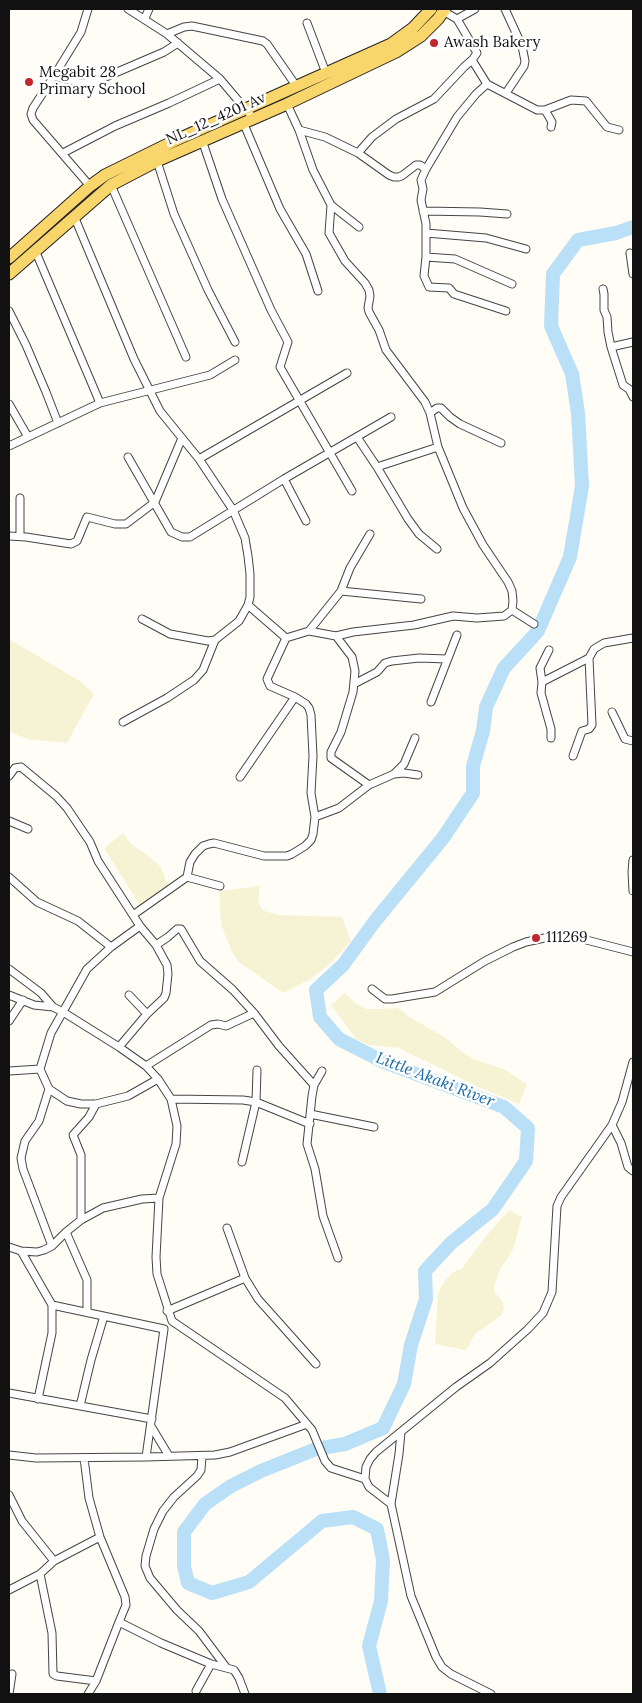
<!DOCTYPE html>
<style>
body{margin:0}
#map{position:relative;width:642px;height:1703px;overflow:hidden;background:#fffdf5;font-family:Lora,serif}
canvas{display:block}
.frame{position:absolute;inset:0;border:10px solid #111;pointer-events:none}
</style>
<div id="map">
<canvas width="642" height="1703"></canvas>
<div class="frame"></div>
</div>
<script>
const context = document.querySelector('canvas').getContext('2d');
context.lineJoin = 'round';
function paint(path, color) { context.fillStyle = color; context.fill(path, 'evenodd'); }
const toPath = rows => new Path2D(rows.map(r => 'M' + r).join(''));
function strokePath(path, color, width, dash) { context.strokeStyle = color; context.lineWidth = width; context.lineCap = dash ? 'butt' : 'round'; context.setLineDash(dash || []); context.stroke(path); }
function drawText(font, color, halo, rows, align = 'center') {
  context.font = font + ' Lora,serif'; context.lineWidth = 5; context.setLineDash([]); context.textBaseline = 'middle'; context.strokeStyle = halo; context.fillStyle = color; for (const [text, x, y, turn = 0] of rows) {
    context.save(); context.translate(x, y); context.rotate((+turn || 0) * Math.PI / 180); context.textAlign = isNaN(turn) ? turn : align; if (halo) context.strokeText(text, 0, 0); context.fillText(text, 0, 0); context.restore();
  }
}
paint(toPath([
 [9,639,80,681,94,694,67,743,27,739,9,731],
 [123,833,131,844,147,855,160,866,169,887,141,907,104,848],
 [260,886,258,900,262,910,278,915,342,917,351,941,331,963,311,979,283,993,239,962,233,954,222,927,220,911,220,891],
 [345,993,355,1003,366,1009,379,1009,398,1008,411,1018,443,1036,465,1054,476,1060,504,1069,527,1084,519,1104,474,1085,399,1048,369,1045,356,1039,331,1005],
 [509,1210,522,1217,513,1250,501,1268,494,1286,494,1291,503,1302,504,1308,502,1315,475,1334,466,1350,435,1344,438,1294,442,1285,451,1274,457,1270,461,1270,487,1235]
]), '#f6f3d4');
strokePath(toPath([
 [380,1694,369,1646,381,1601,383,1560,377,1529,353,1517,322,1521,249,1582,212,1593,188,1583,184,1566,184,1532,205,1504,231,1486,261,1471,316,1449,345,1444,383,1428,404,1384,411,1345,426,1299,425,1271,451,1243,493,1209,526,1161,528,1128,504,1107,384,1062,339,1039,320,1017,316,990,343,965,375,921,443,838,473,793,473,766,483,731,486,707,504,668,538,631,570,557,582,486,578,413,572,374,551,326,553,274,578,240,616,233,633,227]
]), '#b9e0f7', 14);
const minor = toPath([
 [88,9,81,32,54,76,33,108,31,114,33,120,90,186],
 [128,9,167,34,220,79,253,118],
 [505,9,522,46,525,61,524,66,506,93],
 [443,11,457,19,475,9],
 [145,18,149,9],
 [457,19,477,53,472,60],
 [307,23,326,73],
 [167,34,184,27,192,26,263,41,267,44,297,87],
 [54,76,80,83,94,82,164,52,178,43],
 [287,104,299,130,325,137,358,153,389,175,394,177,399,177,403,175,416,165,420,165,426,169,457,117,476,94,487,84,537,110,545,110,571,100,586,101,607,127,619,130],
 [545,110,552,122,551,127],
 [243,122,280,209,306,254,318,291],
 [202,140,222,199,271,310,288,342,280,367,352,491],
 [63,153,115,126,169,103,220,79],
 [358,153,372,137,396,119,434,99,464,67,472,60,487,84],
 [157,161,174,214,208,290,235,342],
 [426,169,421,180,423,189,421,200,426,224,426,257,424,276,429,287,449,288,454,294,506,311],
 [111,185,186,357],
 [331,205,359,227],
 [423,211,480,212,507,214],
 [74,216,134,359,160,411,199,459,233,510,245,538,248,556,250,574,250,597,248,605,239,621,215,640,208,641,170,634,142,619],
 [426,233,486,238,526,249],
 [35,250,100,403],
 [630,253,633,274],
 [426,257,455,259,512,284],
 [603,289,604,294,604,310,607,317,608,332,611,347,633,342],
 [9,311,26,345,46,392,58,423],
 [611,347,623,385,629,389,633,397],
 [9,404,28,437],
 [430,413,437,408,441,408,450,417,460,424,501,443],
 [357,437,377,467],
 [9,446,100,403,210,375,235,360],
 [128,457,171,532,182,537,190,537,284,479,391,417],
 [199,459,347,373],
 [284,479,306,521],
 [9,536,26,537,71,544,77,541,87,517,115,524,126,524,155,502,182,438],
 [20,536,20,498],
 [437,549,419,534,408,519,377,467,438,447],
 [341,591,421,599],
 [248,605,286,638],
 [512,610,534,624],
 [309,631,341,591,350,568,370,534],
 [336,636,352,657,355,671,353,692,341,732,331,752,331,758,369,785],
 [542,682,540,668,549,650],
 [354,684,377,672,385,663,392,661,419,658,447,659],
 [431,702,457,635],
 [612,712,625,739,633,741],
 [123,722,167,698,194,680,203,670,215,640],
 [551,738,551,729,541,693,542,682,589,658],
 [573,756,582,731,589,729,592,725,589,658,594,649,604,643,633,638],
 [394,774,404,764,415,738],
 [9,776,15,768,21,767,56,796,67,808,90,842,98,861,140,926],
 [240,777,295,697],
 [315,817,339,808,369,785,394,774,404,773,418,775],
 [9,821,28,829],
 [633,860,632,872,633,891],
 [9,877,37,902,78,921,111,947],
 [187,877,190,862,195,854,203,846,209,844,214,843,264,856,287,856,292,854,305,846,311,840,313,834,315,817,311,793,313,756,311,715,309,708,306,704,295,697,270,686,267,679,286,638,309,631,336,636,353,632,414,625,453,616,477,618,504,616,512,610,513,601,512,591,508,582,483,545,463,508,438,447,430,413,425,402,386,350,379,330,369,312,368,308,370,296,369,290,365,283,345,261,329,233,331,205,313,170,299,130],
 [187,877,220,886],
 [133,915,187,877],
 [156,945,168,937,177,929,181,929,200,961,233,990,254,1013,279,1046,314,1085],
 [9,969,41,993,53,1007],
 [372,989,385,999,392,999,435,992,485,961,513,947,526,942,563,934,633,952],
 [9,995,34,1005,53,1007,63,1012,119,1047,146,1066,158,1079,171,1099,177,1126,176,1144,159,1198,156,1257,157,1274,172,1321,285,1398,312,1430,325,1461,331,1468,365,1479],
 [129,995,147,1014],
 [9,1021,23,1000],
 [146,1066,211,1025,218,1024,226,1026,254,1013],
 [40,1069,49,1089,67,1101,81,1104,96,1104,128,1096,158,1079],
 [9,1071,40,1069,51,1033,87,969,111,947,140,926,156,945,167,965,168,974,166,993,164,998,147,1014,119,1047],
 [322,1071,314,1085,312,1096,307,1144,315,1169,323,1216,338,1258],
 [49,1089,39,1121,25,1141,21,1158,23,1169,52,1246],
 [171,1099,243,1100,256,1102,310,1124],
 [310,1114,374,1127],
 [612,1125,621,1143,628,1167,633,1171],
 [242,1162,256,1102,257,1070],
 [81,1220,81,1155,73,1135,89,1117,96,1104],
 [227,1228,245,1278,258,1299,316,1364],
 [9,1247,21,1251,52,1305,164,1329,146,1457,36,1458,9,1455],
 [21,1251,37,1252,44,1250,52,1246,66,1232],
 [167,1311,245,1278],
 [87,1312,87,1280,66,1232,81,1220,103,1208,142,1199,159,1198],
 [9,1393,152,1419],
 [38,1399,52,1333,52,1305],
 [80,1406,91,1360,104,1316],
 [151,1426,169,1456],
 [202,1456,201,1470,197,1476,174,1497,163,1511,154,1529,146,1556,145,1566,150,1578,177,1610,199,1631,226,1667],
 [146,1457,215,1455,230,1452,307,1424],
 [84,1458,89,1498,100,1537,125,1597,126,1605,119,1622,161,1643,211,1664,234,1670,239,1678,245,1694],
 [9,1495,22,1521,54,1561,40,1574,9,1590],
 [391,1504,399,1454,401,1432],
 [54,1561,100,1537],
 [40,1574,52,1633,53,1674,57,1676,96,1681],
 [196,1691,211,1664],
 [9,1694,12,1674],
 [88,1694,96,1681,119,1622],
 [491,1694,451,1674,442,1667,436,1657,411,1596,391,1504,369,1487,365,1479,366,1467,370,1459,376,1452,456,1387,490,1363,528,1329,543,1313,552,1292,557,1206,561,1197,612,1125,622,1102,633,1062]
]);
const primary = toPath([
 [9,258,90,186,105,175,174,141,391,44,413,28,431,9],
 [9,274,111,185,157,161,287,104,396,52,421,36,438,19,445,9]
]);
strokePath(minor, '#444', 9);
strokePath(primary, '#222', 13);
strokePath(minor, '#fff', 7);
strokePath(primary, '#f9d66b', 11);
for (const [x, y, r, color] of [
 [434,43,5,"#c4262e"],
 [29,82,5,"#c4262e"],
 [536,938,5,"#c4262e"]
]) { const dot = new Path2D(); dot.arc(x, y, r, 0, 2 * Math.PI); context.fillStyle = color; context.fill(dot); strokePath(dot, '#fff', 2); }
drawText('15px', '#111', '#fff', [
 ["Awash Bakery",444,43],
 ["Megabit 28",39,73],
 ["Primary School",39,90],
 ["111269",546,938]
], 'left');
drawText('15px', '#111', '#fff', [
 ["NL_12_4201 Av",216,119,-24]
]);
drawText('italic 16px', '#1768a6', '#fff', [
 ["Little Akaki River",435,1080,21]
]);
</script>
